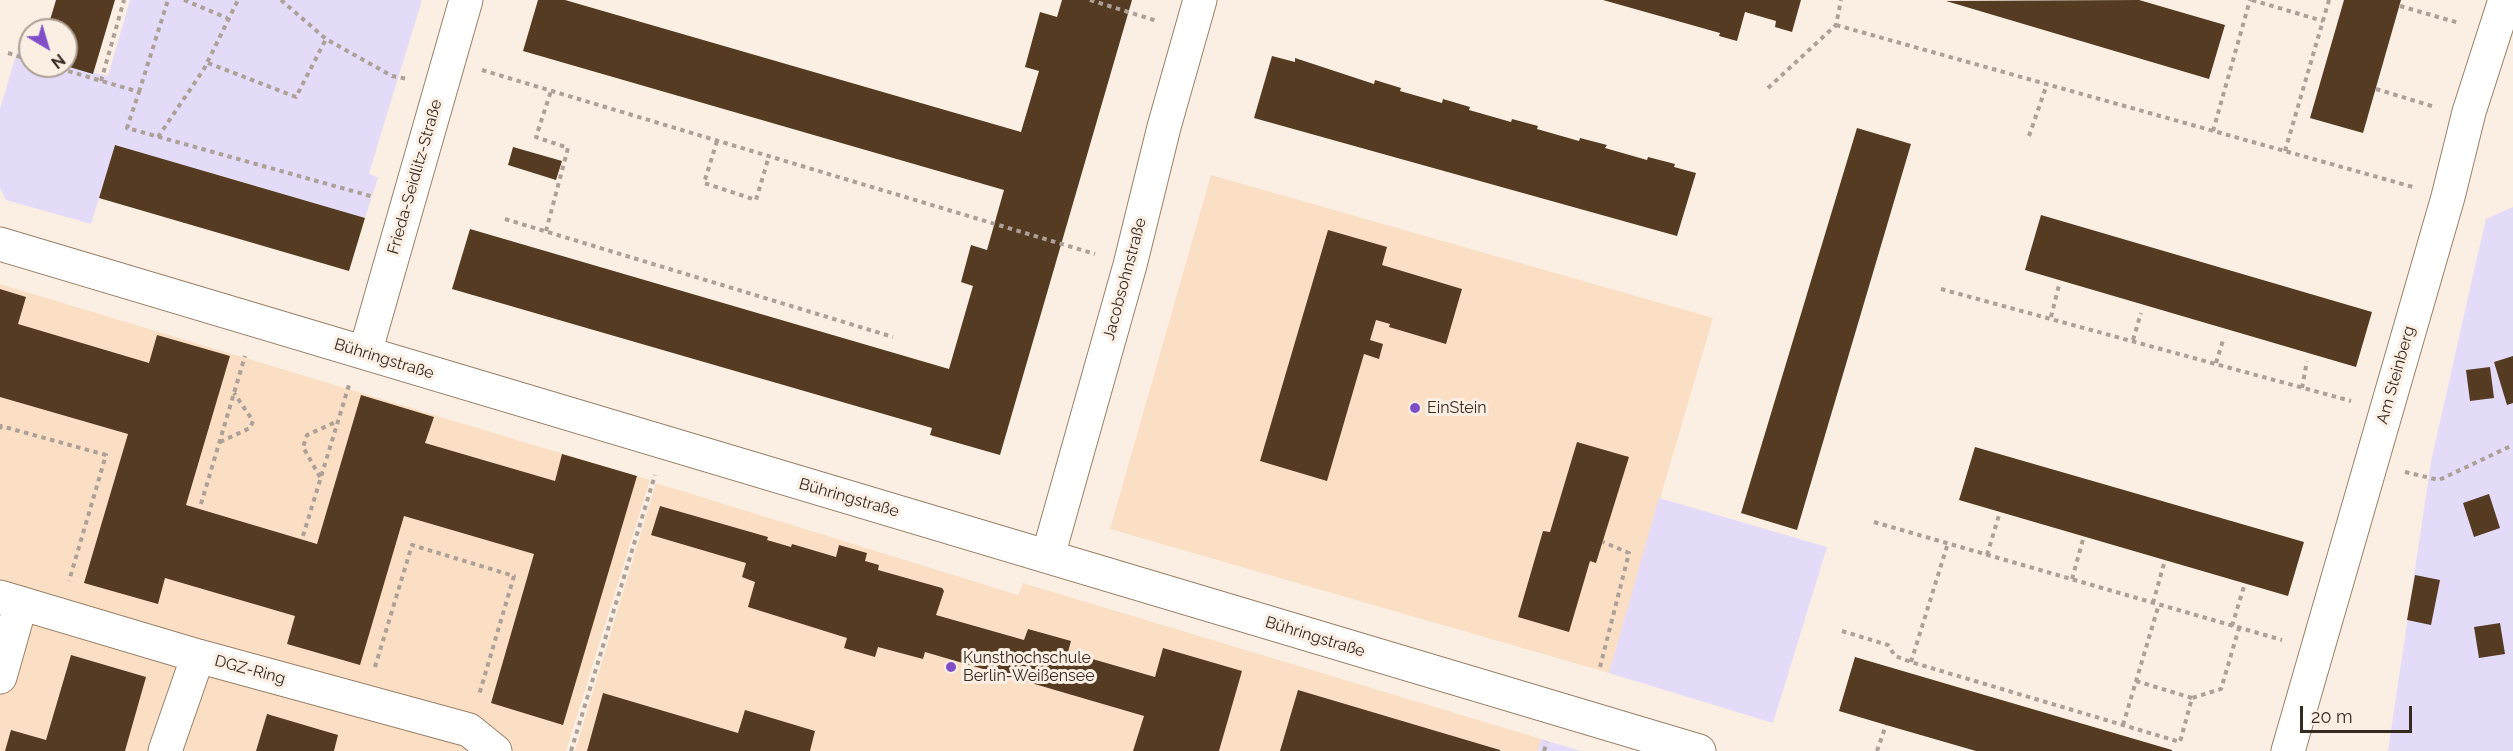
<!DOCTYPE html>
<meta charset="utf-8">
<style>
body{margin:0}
#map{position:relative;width:2513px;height:751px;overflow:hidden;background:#fbefe4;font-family:Raleway,sans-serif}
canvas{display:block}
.north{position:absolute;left:18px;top:18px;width:60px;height:60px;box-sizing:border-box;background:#fbefe4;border:2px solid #aca096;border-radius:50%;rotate:142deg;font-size:16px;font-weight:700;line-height:24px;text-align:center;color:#352a20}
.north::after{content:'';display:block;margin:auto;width:21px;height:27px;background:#804fc8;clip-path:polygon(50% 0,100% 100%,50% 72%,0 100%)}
.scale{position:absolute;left:2300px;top:706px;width:112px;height:27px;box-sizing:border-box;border:3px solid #352a20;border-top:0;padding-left:8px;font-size:18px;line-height:21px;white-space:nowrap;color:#352a20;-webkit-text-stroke:4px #fbefe4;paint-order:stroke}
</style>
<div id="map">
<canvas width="2513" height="751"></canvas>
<div class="north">N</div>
<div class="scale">20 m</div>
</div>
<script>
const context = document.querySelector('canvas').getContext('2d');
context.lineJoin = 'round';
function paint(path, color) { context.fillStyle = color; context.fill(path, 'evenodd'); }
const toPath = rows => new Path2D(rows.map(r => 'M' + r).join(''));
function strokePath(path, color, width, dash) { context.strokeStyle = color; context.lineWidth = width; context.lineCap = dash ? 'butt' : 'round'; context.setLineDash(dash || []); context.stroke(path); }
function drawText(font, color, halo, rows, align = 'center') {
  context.font = font + ' Raleway,sans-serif'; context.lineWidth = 6; context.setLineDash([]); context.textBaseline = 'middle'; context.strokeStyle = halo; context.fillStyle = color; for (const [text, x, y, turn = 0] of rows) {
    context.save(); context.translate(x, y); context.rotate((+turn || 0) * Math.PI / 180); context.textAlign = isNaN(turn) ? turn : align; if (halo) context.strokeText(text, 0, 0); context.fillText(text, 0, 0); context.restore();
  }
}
paint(toPath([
 [1211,175,1713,318,1609,673,1110,529],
 [0,284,650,480,566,751,0,751],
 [656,483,1018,595,1023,583,1541,739,1538,751,575,751]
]), '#fbdfc5');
paint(toPath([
 [130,0,422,0,369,173,378,178,365,218,115,145,91,224,6,200,0,188,0,109,17,52,30,56,30,66,65,66,108,76],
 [2513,207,2513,751,2388,751,2431,462,2473,275,2486,219],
 [1659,498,1827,547,1773,723,1609,673],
 [1541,739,1581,751,1538,751]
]), '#e3dbf7');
paint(toPath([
 [56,0,115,0,93,74,66,66,66,30,47,30],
 [538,0,565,0,1021,132,1039,71,1025,67,1040,12,1057,17,1062,0,1132,0,1000,455,930,435,932,428,452,289,470,229,949,369,973,286,961,282,971,245,987,250,1004,190,523,51],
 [1603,0,1801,0,1792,32,1775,27,1776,21,1745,12,1737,41,1719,36,1720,33],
 [2139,0,2225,25,2209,79,1946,1],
 [2344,0,2401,0,2363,133,2310,118],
 [1272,56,1295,62,1295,58,1374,84,1375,80,1401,88,1400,91,1442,103,1443,99,1470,107,1469,110,1511,122,1512,119,1538,126,1537,129,1579,141,1580,138,1607,145,1605,148,1647,160,1648,157,1675,164,1674,167,1696,173,1677,236,1254,118],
 [1857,128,1911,144,1797,530,1741,513],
 [115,145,365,218,349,271,99,198],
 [513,147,562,161,556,180,508,165],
 [2041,215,2372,312,2356,367,2025,270],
 [1328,230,1387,247,1382,265,1462,289,1446,344,1389,327,1390,324,1376,320,1370,340,1383,344,1379,359,1364,354,1327,481,1260,461],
 [0,289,26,297,18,324,149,363,157,335,230,356,186,505,317,544,361,395,434,417,425,443,555,481,562,454,637,476,563,725,491,703,534,554,404,516,360,665,287,644,295,616,165,578,158,604,84,583,128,434,0,397],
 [2513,356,2513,403,2507,405,2494,362],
 [2490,367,2494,398,2470,401,2466,370],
 [1577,442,1629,457,1596,563,1590,561,1569,632,1518,617,1543,531,1550,532],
 [1975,447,2304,542,2288,596,1959,500],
 [2489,494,2500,528,2474,537,2463,503],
 [660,506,768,537,767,540,791,547,792,544,836,557,839,545,867,553,865,561,879,565,878,570,942,588,944,591,936,615,1024,640,1028,629,1071,641,1068,652,1155,677,1163,648,1242,671,1219,751,1133,751,1144,716,925,652,923,659,878,647,875,657,844,648,847,638,748,607,755,582,742,577,746,563,651,535],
 [2415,575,2440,580,2431,625,2407,620],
 [2500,623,2505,654,2479,658,2474,627],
 [71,655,146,677,125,751,5,751,11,730,46,740],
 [1855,657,2172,750,2172,751,1976,751,1886,725,1839,711],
 [1298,690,1500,750,1500,751,1280,751],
 [603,693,738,733,745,710,815,731,810,751,587,751],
 [267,714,338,735,334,751,256,751]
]), '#543b21');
const minor = toPath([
 [0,244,1699,751],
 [365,353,466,0],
 [1048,556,1130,265,1164,127,1200,0],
 [0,597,198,656,469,730,495,751],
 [0,677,21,603],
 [165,751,198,656],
 [2288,751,2448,197,2469,112,2505,0]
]);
strokePath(minor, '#9a8067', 35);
strokePath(toPath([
 [184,0,227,18],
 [281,0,326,39,392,76,408,79],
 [1090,0,1157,21],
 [2252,0,2323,21],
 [2400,6,2459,23],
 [1836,25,2413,187],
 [8,53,30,60],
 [208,63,296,97,326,39],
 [51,66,139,92,127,128,374,197],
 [482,70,1095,254],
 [101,81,124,0],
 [1768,88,1836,25,1841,0],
 [2376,89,2435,107],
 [139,92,168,0],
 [2213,131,2250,0],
 [2029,136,2047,84],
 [158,137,204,69,238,0],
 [717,141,704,183,756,200,769,156],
 [2285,151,2329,0],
 [505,219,893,337],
 [546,231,568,148,536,137,551,91],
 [1941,289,2351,401],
 [2051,317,2059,285],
 [2133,340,2141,313],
 [2216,363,2224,337],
 [2302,388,2307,361],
 [0,429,1,426,106,455,69,581],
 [220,442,250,428,253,421,234,393],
 [2405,472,2439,480,2513,445],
 [320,477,303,447,307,435,338,421],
 [201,504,245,356],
 [1874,522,2282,640],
 [303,536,349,385],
 [1987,555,2000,512],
 [2072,579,2084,536],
 [2153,603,2165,560],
 [2232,626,2245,583],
 [1842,631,1888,645,1895,656,1911,662,2180,742,2192,698,2221,689,2239,628],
 [1911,662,1948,543],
 [375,667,412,545,514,576,479,695],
 [1600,667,1629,553,1603,542],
 [2136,681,2192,698],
 [2123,725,2159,604],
 [571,751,655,475],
 [1544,751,1547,742],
 [1877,751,1886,725]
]), '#ada197', 4, [4.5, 4.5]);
strokePath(minor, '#fff', 33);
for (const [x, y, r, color] of [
 [1415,408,6,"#804fc8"],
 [951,667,6,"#804fc8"]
]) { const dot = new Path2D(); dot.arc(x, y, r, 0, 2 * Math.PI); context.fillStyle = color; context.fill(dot); strokePath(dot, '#fbefe4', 2); }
drawText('16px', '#352a20', '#fbefe4', [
 ["Frieda-Seidlitz-Straße",415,177,-74],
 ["Jacobsohnstraße",1125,279,-75],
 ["Bühringstraße",384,359,17],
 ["Am Steinberg",2396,375,-74],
 ["Bühringstraße",849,498,16],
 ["Bühringstraße",1315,637,17],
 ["DGZ-Ring",250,670,15]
]);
drawText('16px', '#352a20', '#fbefe4', [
 ["EinStein",1427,408],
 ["Kunsthochschule",963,658],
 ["Berlin-Weißensee",963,676]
], 'left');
</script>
